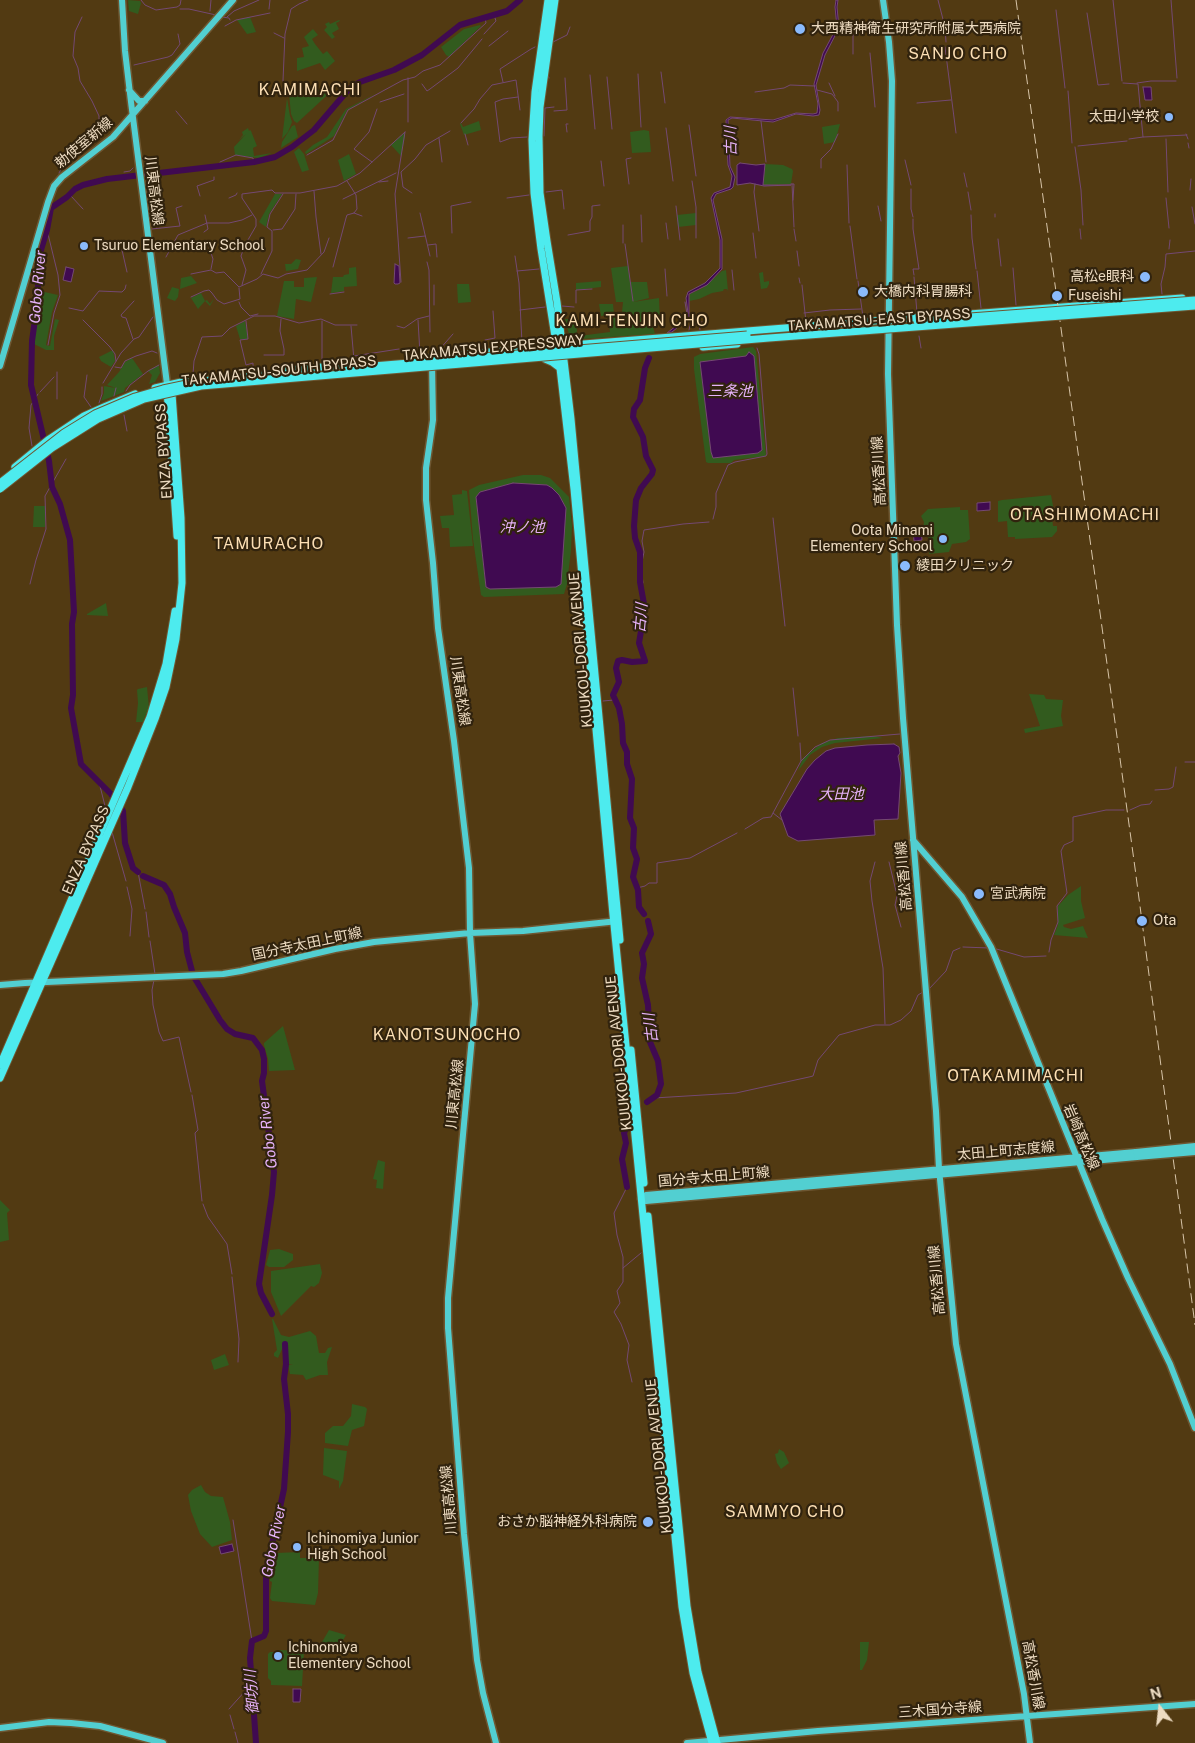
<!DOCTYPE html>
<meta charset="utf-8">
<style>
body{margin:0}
#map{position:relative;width:1195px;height:1743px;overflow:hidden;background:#523a12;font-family:"Public Sans",sans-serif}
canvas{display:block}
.north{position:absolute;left:1135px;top:1683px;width:50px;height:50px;-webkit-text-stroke:4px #31230e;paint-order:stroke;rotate:344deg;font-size:14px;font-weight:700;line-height:20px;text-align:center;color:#eddbc1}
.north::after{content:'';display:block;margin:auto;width:18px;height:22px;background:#eddbc1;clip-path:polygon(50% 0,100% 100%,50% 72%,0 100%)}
</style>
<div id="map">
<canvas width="1195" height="1743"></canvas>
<div class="north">N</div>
</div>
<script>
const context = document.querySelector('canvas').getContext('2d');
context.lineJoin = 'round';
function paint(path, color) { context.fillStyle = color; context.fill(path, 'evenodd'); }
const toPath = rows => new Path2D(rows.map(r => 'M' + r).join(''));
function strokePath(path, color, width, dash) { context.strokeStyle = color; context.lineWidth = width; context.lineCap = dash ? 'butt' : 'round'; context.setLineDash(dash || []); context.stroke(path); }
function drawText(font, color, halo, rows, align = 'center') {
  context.font = font + ' "Public Sans","Noto Sans JP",sans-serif'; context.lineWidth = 4.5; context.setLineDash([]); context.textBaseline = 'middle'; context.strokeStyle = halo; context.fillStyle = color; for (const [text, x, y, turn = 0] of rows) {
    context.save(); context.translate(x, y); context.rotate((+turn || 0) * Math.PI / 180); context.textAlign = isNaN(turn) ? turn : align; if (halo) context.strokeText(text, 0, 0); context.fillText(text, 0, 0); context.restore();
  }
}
paint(toPath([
 [128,0,140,1,141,3,138,14,129,11],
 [250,17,256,32,247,34,237,20],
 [339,20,340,21,336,23,339,29,332,33,335,37,332,39,324,30,327,27,325,24,329,22,330,24],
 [480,25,481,26,449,57,446,55,441,47,464,29],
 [313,29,318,35,312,39,315,44,323,54,327,51,335,61,325,70,320,63,297,71,297,58,304,57,302,48,309,46,304,37],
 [335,88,297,123,294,121,291,114,289,94,314,89,323,91],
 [377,93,347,110,334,136,306,154,305,152,313,145,327,137,346,109],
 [287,98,290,116,292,122,288,132,282,139],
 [479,121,481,130,464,135,460,124,461,123,463,127],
 [840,124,835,142,824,144,822,127],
 [295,125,298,137,281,148,282,142,292,126],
 [248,128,249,131,250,130,251,131,257,146,253,148,254,156,272,153,259,158,235,155,234,147,246,134,239,140,243,135,242,132],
 [644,130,649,131,651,152,632,153,630,132],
 [405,132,405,137,401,156,391,145],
 [299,148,304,154,309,170,302,172,294,152],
 [349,154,356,174,344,181,338,160],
 [765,164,783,165,792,169,793,171,791,184,763,185],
 [275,194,282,194,269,214,266,227,259,222],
 [696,213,696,225,678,227,677,215],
 [296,259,301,260,298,269,286,271,285,264,291,264],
 [628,266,630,282,647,282,649,298,633,302,659,298,660,323,657,326,653,327,655,334,581,339,579,336,610,332,608,315,601,316,599,304,613,304,614,314,622,312,623,302,616,302,611,268],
 [356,267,357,286,344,287,344,291,331,293,333,277,343,277,344,275,349,274,349,268],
 [726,270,728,291,727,289,724,289,723,291,712,293,699,299,689,301,690,294,703,288,722,271],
 [763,272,764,282,769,281,769,284,767,288,761,289,759,273],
 [191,276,197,283,180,289,181,278],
 [317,277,311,302,296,299,294,319,277,316,284,281,294,281,294,287,304,287,304,278],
 [601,281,601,287,576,290,576,283],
 [457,284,469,284,471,302,458,303],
 [172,287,179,289,178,297,175,301,167,298],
 [40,291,58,295,52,312,46,345,50,346,55,319,59,320,54,336,54,350,46,350,34,344],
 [201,293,205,301,207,300,210,304,213,300,214,299,210,306,205,301,198,309,191,298],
 [565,319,576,319,577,331,575,339,571,338,569,334],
 [245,321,248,339,240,339,236,326],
 [753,347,756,351,766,456,734,460,731,463,708,463,706,462,694,369,694,357,700,354],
 [746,356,754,356,762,450,758,453,711,452,700,362],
 [113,350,115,361,111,367,101,361,99,357],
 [132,358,143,374,125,388,124,392,101,401,104,393,104,386,116,388,107,385,119,372,125,362],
 [159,365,160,373,155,382,149,384,152,375,148,371],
 [523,475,541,475,550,478,569,497,572,526,571,550,567,584,564,594,484,597,481,595,473,539,469,490,479,485],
 [513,483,547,485,552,488,559,495,566,508,490,589,488,589,486,587,476,497,480,492],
 [462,490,467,491,473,546,450,547,449,528,442,528,440,516,454,515,452,495,462,494],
 [1051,495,1055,516,1052,517,1053,526,1057,526,1057,531,1052,537,1015,539,1015,537,1008,537,1007,521,998,522,998,501,1002,500],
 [34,506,45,506,45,527,33,527],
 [960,507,960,510,968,510,970,539,966,542,952,544,949,552,929,554,928,531,923,530,924,522,921,516,928,509],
 [106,603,108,616,87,615,87,614],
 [147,687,149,708,143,722,136,722,138,703,137,690,138,689],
 [1029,694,1044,695,1046,699,1063,700,1061,716,1063,726,1025,733,1024,729,1040,726],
 [873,736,883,738,835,743,822,747,810,755,798,771,803,758,822,743,838,738],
 [1081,886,1081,901,1085,918,1063,925,1064,927,1071,929,1083,926,1088,938,1054,935,1058,925,1058,906,1068,895],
 [283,1026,295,1070,269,1071,268,1059,264,1045,264,1043],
 [378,1160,385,1162,383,1189,376,1188,377,1180,373,1179],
 [0,1200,10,1210,7,1213,9,1240,0,1242],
 [279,1249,293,1254,293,1260,284,1267,269,1267,266,1265,270,1250],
 [320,1264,322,1273,319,1283,314,1287,311,1286,281,1316,271,1292,271,1271],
 [272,1319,273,1319,281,1335,289,1337,310,1331,316,1336,319,1353,325,1353,328,1348,332,1347,327,1362,328,1375,320,1375,306,1380,303,1375,290,1374,288,1365,293,1364,287,1364,286,1347,283,1347,278,1358,274,1356,274,1353,277,1350],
 [225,1354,229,1365,214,1370,211,1360],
 [352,1404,365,1407,367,1409,364,1426,352,1430,348,1446,325,1443,325,1433,333,1426,343,1426,351,1416],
 [324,1448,347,1451,343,1481,339,1489,339,1481,323,1475],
 [779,1449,784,1452,789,1463,781,1469,777,1463,775,1454,778,1453],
 [201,1485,205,1492,211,1496,223,1497,230,1522,232,1540,212,1547,200,1534,191,1511,188,1495,192,1490],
 [300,1552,300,1558,319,1558,318,1593,315,1605,272,1601,270,1598,272,1582,270,1581,270,1574,274,1566,276,1553],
 [329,1630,346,1635,338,1649,338,1654,322,1642],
 [860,1642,869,1642,867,1660,862,1670,860,1670],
 [279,1650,304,1651,302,1686,271,1685,271,1681,268,1678,268,1654,270,1652,279,1652]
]), '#325b1e');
const water = toPath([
 [836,0,838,0,837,7,839,28,825,55,816,85,820,110,819,115,813,116,796,114,773,122,732,118,728,120,730,166,735,177,733,187,731,189,716,194,713,200,722,239,722,269,707,285,689,294,689,318,672,332,667,333,686,318,688,313,686,298,688,292,705,283,720,268,720,240,711,198,714,193,730,187,732,176,728,165,726,120,730,117,773,120,796,113,813,114,817,113,818,104,814,84,823,53,837,27,835,7,836,0],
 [1143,87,1151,87,1152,100,1145,100,1143,87],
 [740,163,756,165,765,164,763,185,791,185,764,186,750,183,737,185,737,165,740,163],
 [395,264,399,266,400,283,398,284,395,284,394,283,395,264],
 [66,267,74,269,71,282,63,280,66,267],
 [749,352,754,356,762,450,758,453,713,458,711,452,700,362,746,356,749,352],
 [513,483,547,485,552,488,559,495,566,508,561,584,556,587,490,589,486,587,476,497,480,492,513,483],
 [990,502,990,510,977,511,977,503,990,502],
 [921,527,922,540,914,541,913,528,921,527],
 [894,744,899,747,900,753,898,756,901,773,898,819,874,820,875,835,798,841,788,836,780,814,807,769,815,760,826,751,835,748,867,745,894,744],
 [232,1544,234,1551,221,1554,219,1547,232,1544],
 [293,1689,301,1689,300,1702,293,1702,293,1689]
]);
paint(water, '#400a51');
strokePath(water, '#744973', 1);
strokePath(toPath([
 [141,0,145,5,156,10,177,7,180,5,181,0],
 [938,0,945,27,946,42],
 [1113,0,1122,81],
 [1171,0,1177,78],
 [180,9,189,9,216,15],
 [269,9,270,0],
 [1056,10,1065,88],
 [210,11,211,0],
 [1087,13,1098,85,1109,84],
 [222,17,229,18,230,20],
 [227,17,234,11,259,0],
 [225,26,236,20,270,13],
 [274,33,284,38],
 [484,34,496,21,494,15],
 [553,42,567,35,570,27],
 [489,46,508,31],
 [945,47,956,133],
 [870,53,875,107],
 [853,54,853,22],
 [134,65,168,57,172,55,180,44,178,34],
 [661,72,665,103],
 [638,74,641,127],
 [548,75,549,78],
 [590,75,595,129],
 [607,77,612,129],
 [283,81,285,34,291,9,299,4,308,0],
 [503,82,500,69,531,49,535,47],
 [829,83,835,96],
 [1123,83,1138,84,1143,137,1187,135],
 [1137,83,1151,81,1176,81],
 [422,84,427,91,430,89,458,68,482,39],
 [817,90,832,94,838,102,838,111],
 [1068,91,1072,143],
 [755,92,784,88,790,85,815,86],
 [518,97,503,99,495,102,500,142,511,138,527,137],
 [380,102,404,94],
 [917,103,951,100],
 [176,111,187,124],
 [554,111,567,110,565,78],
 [761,121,766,162],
 [408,122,408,78],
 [461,123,474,109,480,99,492,85,516,80,520,110],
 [689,125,696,176],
 [666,128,673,181],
 [567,132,566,124,568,124],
 [465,134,468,145],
 [1186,134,1188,139],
 [544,136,545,108,554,107],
 [439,138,442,162],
 [1129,139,1143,137],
 [1166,139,1168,192],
 [1188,143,1189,148],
 [1078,146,1127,141],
 [1075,147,1081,190,1083,225],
 [307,155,333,140,348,110,403,80,415,77,423,71,440,65,486,23,485,17],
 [905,160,911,185],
 [601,161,604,186],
 [220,162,236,155,253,158,254,162],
 [372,162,354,149,369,132,377,109],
 [847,165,849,223],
 [821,168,821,159,831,149,838,134],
 [124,172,130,171,133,168],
 [59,173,69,155,92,133,99,122,99,116,92,101,80,81,78,68,73,56,75,32,82,17],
 [964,173,967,187],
 [692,181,696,207,696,238],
 [379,182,388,181],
 [629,184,626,159,631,158],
 [755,184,754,192,759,231],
 [791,184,794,184,793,200],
 [792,184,794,227],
 [911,189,911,209,913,217],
 [1190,190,1191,179],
 [314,191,316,217,321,254],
 [546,192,562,190,564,209],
 [968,192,971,210],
 [412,193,403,187,401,172,415,159,426,145,450,131],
 [71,196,83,209],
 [200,196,197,186,214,180,214,177],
 [229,198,236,195,237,193],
 [507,198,529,195],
 [1166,198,1169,228],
 [343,199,396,173],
 [676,206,680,240],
 [878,206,881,221],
 [1192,207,1195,224],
 [354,213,362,216],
 [420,213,430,256],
 [995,214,995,217],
 [641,215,642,242],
 [971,215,972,238,976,269],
 [913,219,913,229,919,269,913,269,914,275],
 [666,223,668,239],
 [623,225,623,243],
 [850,226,857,279],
 [152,229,180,226,176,208,182,206],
 [794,229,796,241],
 [1080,229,1081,239],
 [47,230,58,275,60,295,54,313,48,345],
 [273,230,282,229,295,209,296,194],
 [204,232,208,229,205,215],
 [452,233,451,206,471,202],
 [753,233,756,258],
 [568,235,590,231,590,221,592,217,592,206,600,205],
 [408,238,425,236],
 [998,239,1001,266],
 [625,244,633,301],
 [428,245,436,244,437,257],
 [209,247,213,259,211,269],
 [119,248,122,250,127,272],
 [1169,249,1170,240],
 [797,251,799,266],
 [515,256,519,283,522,343],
 [166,257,178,235,207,223,229,223,242,220,252,215],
 [427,262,429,270,430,332],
 [333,267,346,218,347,215,354,213,357,209,356,195,347,181],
 [1013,268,1016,305],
 [665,269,667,296],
 [732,270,734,290],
 [517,271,539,269],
 [977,271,981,308],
 [191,274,211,270,216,273,224,272,239,287,257,279,263,274,278,278,286,274,307,270,324,252,329,238],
 [261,274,272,251,272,231,267,227,270,214,283,194],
 [914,277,917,313],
 [799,278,800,283],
 [858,281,863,317],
 [401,282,395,194,405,132],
 [242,285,246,270,241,256,245,245,256,226,256,219,242,198,242,194,272,190,275,193,300,193,337,186,360,173,405,132],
 [802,285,806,322],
 [330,294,344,292],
 [1162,294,1161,284,1165,267,1166,254,1195,251],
 [191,297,204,291,209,290,212,293,217,300,224,304,240,299,239,288],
 [239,302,241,307,250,316,258,314],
 [685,302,687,314],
 [576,303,576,290,592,289],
 [434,305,434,285],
 [562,306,574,307],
 [69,308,83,311,99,291,122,292,125,289,126,285],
 [520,310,545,307],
 [804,313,830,310,861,309],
 [83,320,110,347,115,354,116,361],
 [418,320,420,354],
 [246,321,248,339,240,340,246,365,253,363,253,369],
 [691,322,699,326],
 [351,326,354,360],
 [397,326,404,328,417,319,429,316],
 [689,330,691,321,690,317],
 [700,330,699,323,702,322],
 [919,336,921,348],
 [133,339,126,318,122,317,121,315,134,301],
 [485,340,495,338,493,311],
 [438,351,453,334],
 [264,355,284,355,284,349,280,331,281,319],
 [354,356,399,349],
 [322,362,322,321],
 [115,367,121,368,125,361,136,356,152,351,157,353],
 [57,372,57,399],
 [193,374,194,361,202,337,222,336,230,328,254,316,275,316,299,323,321,319,335,325,357,325],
 [87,375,84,397,91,407],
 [103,383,121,353,134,339,139,337,153,317],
 [126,391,130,385,148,371,159,365],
 [40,392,54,377],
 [114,396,116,388],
 [99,403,102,394,102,387],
 [124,415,127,431],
 [32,446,29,428,31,405,38,394],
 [773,518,785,626],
 [713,519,716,507,716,493,728,465,735,462,766,456,767,454,759,354,757,348],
 [30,584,36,560,46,529,45,496,66,459],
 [641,586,643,583,641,567,644,552,642,541,644,530,683,524,709,522],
 [793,688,798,736],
 [603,701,614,700],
 [801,761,815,747,830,740,900,734],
 [1185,762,1195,762],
 [99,782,106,810],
 [1155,790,1169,789,1173,787,1176,767],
 [1130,810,1141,805,1150,804,1152,801],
 [782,820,773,813,801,761,800,743],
 [745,829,763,818,771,817,773,813],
 [112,832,126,881],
 [875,862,870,881,872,901,883,968,885,1024],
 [889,862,896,891],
 [138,872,145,909],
 [127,887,132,909,130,936],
 [637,888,645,886,649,883,657,883,657,863,690,858,737,833],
 [897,896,895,905,901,927],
 [146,912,149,937],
 [150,941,155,974],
 [963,947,989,948],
 [993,948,1024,957,1046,956],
 [1049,952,1051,940,1058,922,1057,906,1067,893,1061,851,1064,845,1073,841,1073,817,1106,810,1124,810],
 [154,980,152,990,153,1005,159,1032,163,1041,179,1037,191,1092],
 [929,989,946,971,953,951,960,948],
 [192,1095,198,1130,195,1133,202,1201],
 [654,1098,736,1093,809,1077,813,1076,818,1060,839,1035,875,1025,890,1025,901,1020,911,1011,918,995,923,992],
 [627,1187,614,1213,617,1235,623,1257,623,1282,617,1291,620,1303,614,1312,621,1324,629,1345,627,1360,632,1382],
 [203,1204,208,1217,227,1244,232,1274],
 [623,1268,641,1253],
 [232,1277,239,1339,238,1362],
 [233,1520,252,1641],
 [250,1686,251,1686],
 [229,1709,247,1689],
 [230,1715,234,1729],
 [235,1732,238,1743]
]), '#744973', 1);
strokePath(toPath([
 [138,872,133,868,125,843,123,811,111,794,81,764,71,708,73,695,72,624,74,612,70,540,60,504,52,487,49,461,31,385,32,341,38,298,38,260,47,230,51,208,67,197,75,189,83,185,107,179,254,162,275,157,292,147,314,130,349,89,360,82,394,70,422,55,460,25,507,11,520,0],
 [143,876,164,885,170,894,174,907,185,933,187,952,192,971],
 [644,914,639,907,638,890,633,877,637,859,633,848,634,828,630,818,632,779,627,764,627,752,623,743,622,724,619,708,613,695,619,682,616,668,618,661,622,660,632,662,645,661,639,643,641,631,638,619,644,604,640,582,640,552,635,538,634,526,636,500,641,488,652,474,653,470,646,456,643,437,633,417,634,409,640,400,645,368,649,358],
 [194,977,220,1020,227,1029,235,1034,253,1038,262,1050,264,1059,264,1073,262,1081,274,1172,272,1195,259,1284,261,1293,272,1314],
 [647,1102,657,1095,661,1084,658,1061,650,1042,648,1005,642,978,644,964,642,953,651,934,648,921],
 [627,1187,622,1159,626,1143,624,1133,629,1122],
 [256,1743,250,1658,252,1641,264,1636,266,1631,266,1572,284,1489,288,1432,288,1414,284,1379,286,1364,285,1344]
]), '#400a51', 6);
const major = toPath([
 [122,0,125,51,131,102,167,384],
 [883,0,889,42,892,81,888,374,897,625,903,718,936,1111,939,1169,956,1344,1024,1694,1030,1743],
 [129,90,139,101,145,101],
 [432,363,433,420,426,468,426,500,433,563,438,628,454,741,469,868,470,933,475,1004,448,1298,448,1328,464,1534,477,1660,483,1693,496,1743],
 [0,366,48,202,54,186,62,177,113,137,233,0],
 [913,840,962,897,991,947,1102,1219,1128,1278,1170,1364,1195,1428],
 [0,985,25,983,223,974,241,971,335,949,374,942,470,933,523,931,618,921],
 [641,1199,646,1195,1136,1152],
 [641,1199,646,1201,1137,1157],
 [0,1728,49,1722,71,1723,100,1726,163,1743],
 [687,1743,818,1731,1195,1704]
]);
const highway = toPath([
 [548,0,535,92,532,140,534,193,541,249,560,368,574,489,613,915,682,1607,693,1673,712,1743],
 [555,0,540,107,539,136,540,193,547,241,557,302,571,419,620,940],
 [956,315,1182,298],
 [703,347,737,344],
 [425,358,521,349,923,317],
 [545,359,552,362,560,368],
 [288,370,355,364],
 [155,388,186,381],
 [167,390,177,536],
 [15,467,48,440,84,416,104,407,135,394],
 [631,1050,644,1183],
 [0,1065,150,717,166,664,175,611],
 [0,1078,128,787,155,719,166,687,176,639,182,583,181,518,172,394,170,389],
 [648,1216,687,1606,698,1672,717,1743]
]);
strokePath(major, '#6e5732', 9);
strokePath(highway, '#6e5732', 9);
strokePath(major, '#52cfd1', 6);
strokePath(highway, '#4debee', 7);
strokePath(toPath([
 [1016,0,1135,868,1195,1325]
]), '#d8c5a9', 1, [10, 5]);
const majorBridge = toPath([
 [1136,1152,1195,1146],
 [1137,1157,1195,1152]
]);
const highwayBridge = toPath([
 [917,321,1195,300],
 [349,368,747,335],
 [0,483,64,433,95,414,135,397,163,389,201,381,296,372],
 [0,489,52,448,98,419,144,399,201,386,769,338,1195,306]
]);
strokePath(majorBridge, '#6e5732', 9, []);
strokePath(highwayBridge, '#6e5732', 9, []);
strokePath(majorBridge, '#52cfd1', 6);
strokePath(highwayBridge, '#4debee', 7);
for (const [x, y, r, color] of [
 [800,29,6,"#8abafc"],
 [1169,117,5,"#8abafc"],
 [84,246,5,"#8abafc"],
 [1145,277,6,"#8abafc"],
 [863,292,6,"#8abafc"],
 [1057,296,6,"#8abafc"],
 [943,539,5,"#8abafc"],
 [905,566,6,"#8abafc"],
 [979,894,6,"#8abafc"],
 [1142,921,6,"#8abafc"],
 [648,1522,6,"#8abafc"],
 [297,1547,5,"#8abafc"],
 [278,1656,5,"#8abafc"]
]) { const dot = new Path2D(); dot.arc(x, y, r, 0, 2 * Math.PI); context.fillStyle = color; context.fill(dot); strokePath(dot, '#31230e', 2); }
drawText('14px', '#eddbc1', '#31230e', [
 ["大西精神衛生研究所附属大西病院",811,29],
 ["太田小学校",1159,117,"right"],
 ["Tsuruo Elementary School",94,246],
 ["高松e眼科",1134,277,"right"],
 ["大橋内科胃腸科",874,292],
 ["Fuseishi",1068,296],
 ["Oota Minami",933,531,"right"],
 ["Elementery School",933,547,"right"],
 ["綾田クリニック",916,566],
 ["宮武病院",990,894],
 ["Ota",1153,921],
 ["おさか脳神経外科病院",637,1522,"right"],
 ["Ichinomiya Junior",307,1539],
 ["High School",307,1555],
 ["Ichinomiya",288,1648],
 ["Elementery School",288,1664]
], 'left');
drawText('14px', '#eddbc1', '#31230e', [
 ["勅使室新線",84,143,-40],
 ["川東高松線",154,191,83],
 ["TAKAMATSU-EAST BYPASS",879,320,-4],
 ["TAKAMATSU EXPRESSWAY",493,348,-5],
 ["TAKAMATSU-SOUTH BYPASS",279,371,-6],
 ["ENZA BYPASS",164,451,-94],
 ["高松香川線",879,471,-93],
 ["KUUKOU-DORI AVENUE",581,650,-95],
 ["川東高松線",460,691,82],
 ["ENZA BYPASS",86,850,-66],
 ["高松香川線",904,876,-95],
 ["国分寺太田上町線",307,944,-12],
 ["KUUKOU-DORI AVENUE",619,1053,-96],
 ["川東高松線",455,1094,-84],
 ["岩崎高松線",1081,1137,67],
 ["太田上町志度線",1006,1151,-5],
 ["国分寺太田上町線",714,1177,-5],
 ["高松香川線",937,1280,-95],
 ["KUUKOU-DORI AVENUE",659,1456,-96],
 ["川東高松線",449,1500,-95],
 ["高松香川線",1033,1675,80],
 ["三木国分寺線",940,1710,-4]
]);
drawText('italic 15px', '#e6b2f9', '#31230e', [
 ["古川",731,141,-91],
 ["Gobo River",38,287,-85],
 ["三条池",730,391],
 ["沖ノ池",522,527],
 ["古川",641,618,-85],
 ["大田池",841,794],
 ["古川",651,1028,-97],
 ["Gobo River",268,1132,-97],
 ["Gobo River",274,1541,-79],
 ["御坊川",252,1692,-94]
]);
context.letterSpacing = '1px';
drawText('16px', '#fcdfb4', '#31230e', [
 ["SANJO CHO",958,54],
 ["KAMIMACHI",310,90],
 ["KAMI-TENJIN CHO",632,321],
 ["OTASHIMOMACHI",1085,515],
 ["TAMURACHO",269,544],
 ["KANOTSUNOCHO",447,1035],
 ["OTAKAMIMACHI",1016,1076],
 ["SAMMYO CHO",785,1512]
]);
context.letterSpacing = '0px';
</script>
